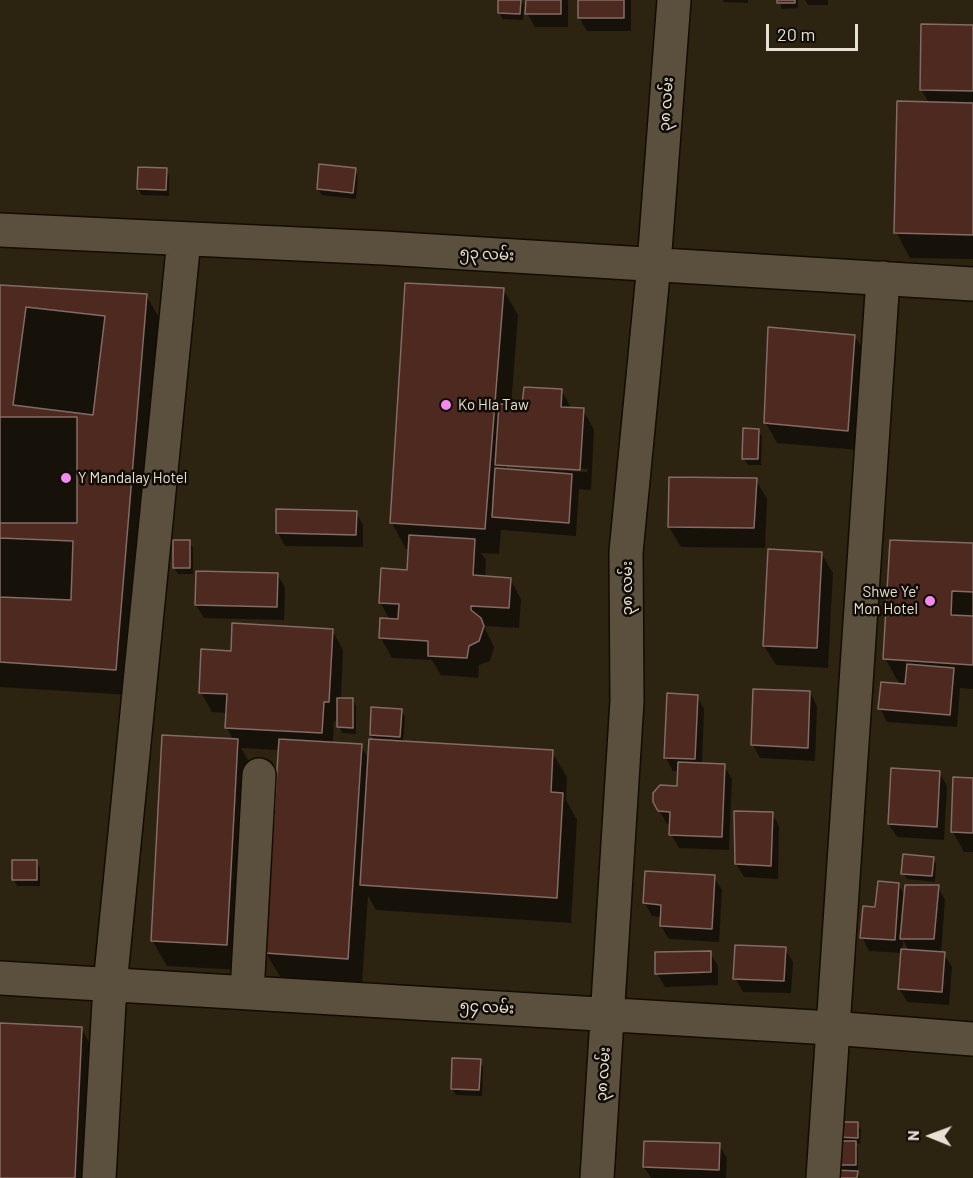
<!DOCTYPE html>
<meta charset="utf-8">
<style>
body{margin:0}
#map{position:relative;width:973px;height:1178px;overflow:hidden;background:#2c2311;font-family:Barlow,sans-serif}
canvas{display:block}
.north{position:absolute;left:901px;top:1106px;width:60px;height:60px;-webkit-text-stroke:4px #110d06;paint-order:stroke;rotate:271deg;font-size:16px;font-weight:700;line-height:24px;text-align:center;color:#e6e0d5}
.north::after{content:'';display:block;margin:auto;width:21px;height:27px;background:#e6e0d5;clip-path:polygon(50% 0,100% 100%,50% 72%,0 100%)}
.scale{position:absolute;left:766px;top:24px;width:92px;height:27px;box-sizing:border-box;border:3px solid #e6e0d5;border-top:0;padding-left:8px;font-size:18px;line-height:21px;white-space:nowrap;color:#e6e0d5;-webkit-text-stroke:4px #110d06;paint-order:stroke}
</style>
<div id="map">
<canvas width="973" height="1178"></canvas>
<div class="north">N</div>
<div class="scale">20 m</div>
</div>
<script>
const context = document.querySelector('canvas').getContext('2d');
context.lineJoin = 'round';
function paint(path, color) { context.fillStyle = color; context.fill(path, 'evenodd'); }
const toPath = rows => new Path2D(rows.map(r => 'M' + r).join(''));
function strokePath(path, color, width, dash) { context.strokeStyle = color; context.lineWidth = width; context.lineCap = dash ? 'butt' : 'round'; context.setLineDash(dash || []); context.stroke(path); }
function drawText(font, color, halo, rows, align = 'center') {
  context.font = font + ' Barlow,"Noto Sans Myanmar",sans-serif'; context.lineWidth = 5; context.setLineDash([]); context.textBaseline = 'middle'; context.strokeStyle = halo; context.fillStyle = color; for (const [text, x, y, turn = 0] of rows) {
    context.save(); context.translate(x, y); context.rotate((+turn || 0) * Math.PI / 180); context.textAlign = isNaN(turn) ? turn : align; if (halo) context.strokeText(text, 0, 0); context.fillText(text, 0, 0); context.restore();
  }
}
paint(toPath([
 [500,0,521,0,524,5,523,20,503,19,499,13],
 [527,0,568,0,568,27,535,27,527,13],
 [579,0,631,0,631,31,587,31,579,17],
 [723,0,748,0,748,3,724,2],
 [779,0,798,0,798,8,782,9],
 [805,0,828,0,828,5,808,5],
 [973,27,973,259,910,258,896,232,929,103,921,89],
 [166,169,169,176,169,196,142,195,138,189],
 [355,170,358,176,356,199,322,195,318,189],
 [0,287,146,295,161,321,130,695,0,687],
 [503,289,518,315,511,406,524,406,561,390,572,409,583,410,594,430,591,490,579,489,576,536,501,530,499,554,481,553,486,560,485,577,510,579,521,599,519,628,484,626,494,647,490,661,479,665,478,678,441,675,432,660,392,658,381,638,390,620,380,602,408,571,410,549,406,549,392,523],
 [507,465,588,469,587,472,507,468],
 [855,336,866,356,859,450,777,443,766,423],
 [758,431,762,437,761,465,748,465,744,459],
 [756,480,767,499,765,548,681,547,669,527],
 [356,512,363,525,363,547,285,546,278,533],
 [189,542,193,548,193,574,178,574,174,568],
 [973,545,973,689,960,688,957,727,887,722,880,708,900,685,885,658],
 [821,553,833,573,828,668,776,665,764,646],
 [278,575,285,588,284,620,204,618,196,605],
 [332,630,343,650,341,699,352,699,356,706,356,734,342,733,338,721,334,721,333,744,361,746,369,760,375,741,371,735,402,711,405,717,403,743,552,752,567,777,566,800,577,820,571,923,376,910,368,896,362,984,281,978,266,953,279,750,241,748,252,766,241,970,167,966,152,940,234,741,227,728,228,713,212,712,201,692,232,653],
 [810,692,817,706,815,761,760,758,753,745],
 [697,696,704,709,702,765,724,766,732,779,729,850,679,848,671,834,671,824,667,824,654,802,678,787,679,771,673,771,666,758],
 [939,772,947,786,944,840,897,837,889,824],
 [973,779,973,852,964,852,953,832],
 [772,813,779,826,778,879,744,877,736,864],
 [933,858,936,864,935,882,907,879,903,873],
 [36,861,40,868,40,886,17,886,14,880],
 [714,877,722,890,719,942,669,939,661,926,662,917,652,916,645,903],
 [898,884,905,896,938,887,945,900,941,953,944,954,952,967,949,1005,907,1002,899,988,902,953,869,951,862,937],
 [903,940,909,951,902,950],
 [785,949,793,962,791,993,743,992,735,978],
 [710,953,718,966,718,985,665,987,657,973],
 [0,1024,81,1028,96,1054,90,1178,0,1178],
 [480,1060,483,1067,482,1096,456,1095,452,1089],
 [857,1124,861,1130,860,1144,855,1143,858,1148,858,1171,856,1171,860,1178,835,1178,842,1172,838,1165,838,1136],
 [808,1134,822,1135,812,1162,807,1154],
 [719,1145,727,1158,726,1178,651,1178,644,1167]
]), '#0007');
const building = toPath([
 [498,0,521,0,520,14,498,13,498,0],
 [526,0,561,0,561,14,525,14,526,0],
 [578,0,624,0,624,18,578,18,578,0],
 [777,0,795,0,795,3,777,3,777,0],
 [921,24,973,25,973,91,920,90,921,24],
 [897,101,973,103,973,235,894,233,897,101],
 [319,164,356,168,353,193,317,189,319,164],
 [138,167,167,168,166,190,137,189,138,167],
 [405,283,504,288,485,529,390,523,405,283],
 [0,285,147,294,116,670,0,662,0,285],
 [26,307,105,316,93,415,13,405,26,307],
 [768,327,855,335,848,431,764,423,768,327],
 [524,387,562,389,561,407,584,408,580,470,495,465,499,404,522,405,524,387],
 [0,417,77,417,77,523,0,523,0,417],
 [743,428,759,429,758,459,742,459,743,428],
 [495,468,572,474,569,523,492,517,495,468],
 [669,477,757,478,754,528,668,527,669,477],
 [276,509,357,511,356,535,276,533,276,509],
 [409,535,475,539,473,575,511,578,509,608,471,606,471,610,481,618,484,626,479,641,469,646,467,658,428,656,428,641,379,638,380,618,398,619,399,604,379,603,381,568,407,570,409,535],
 [0,538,73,541,71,600,0,597,0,538],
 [173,540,190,540,190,568,173,568,173,540],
 [890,540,973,543,973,665,883,659,890,540],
 [768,549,822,552,817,648,763,646,768,549],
 [196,571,278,573,277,607,195,605,196,571],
 [952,591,973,592,973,616,951,615,952,591],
 [232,623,333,629,329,702,324,702,322,733,225,728,227,694,199,693,201,649,231,651,232,623],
 [907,664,954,668,950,715,878,709,881,682,905,684,907,664],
 [753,689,810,691,808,748,751,745,753,689],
 [667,693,698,695,695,759,664,758,667,693],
 [337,698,353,698,353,728,337,727,337,698],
 [371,707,402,709,400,737,370,735,371,707],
 [162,735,238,739,227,945,151,941,162,735],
 [279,739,362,744,348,959,265,953,279,739],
 [369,739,553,750,551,792,563,793,557,898,360,885,369,739],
 [678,762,725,764,722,837,669,835,670,812,658,811,653,802,653,793,660,785,677,786,678,762],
 [891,768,940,771,937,827,888,824,891,768],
 [953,777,973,778,973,833,951,832,953,777],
 [734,811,773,812,771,866,735,864,734,811],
 [903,854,934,857,932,876,901,874,903,854],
 [12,860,37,860,37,880,12,880,12,860],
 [645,871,715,875,712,929,660,926,661,905,643,903,645,871],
 [878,881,899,883,895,940,860,938,863,906,875,907,878,881],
 [905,885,939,885,934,939,900,939,905,885],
 [735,945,786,947,784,981,733,979,735,945],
 [901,949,945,952,942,992,898,989,901,949],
 [711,951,711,972,655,974,655,952,711,951],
 [0,1023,82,1027,75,1178,0,1178,0,1023],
 [452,1058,481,1059,479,1090,451,1089,452,1058],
 [838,1122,858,1122,858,1138,837,1137,838,1122],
 [644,1141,720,1143,719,1170,643,1167,644,1141],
 [836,1141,856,1141,856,1165,836,1165,836,1141],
 [833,1170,858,1171,857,1178,833,1178,833,1170]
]);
paint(building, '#4d2920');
strokePath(building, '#846b65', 1.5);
const minor = toPath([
 [0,230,384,248,973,284],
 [0,978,831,1028,973,1039],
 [247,993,259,775],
 [99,1178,110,985,184,239],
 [597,1178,627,701,626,552,654,264,674,0],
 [823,1178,883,278]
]);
strokePath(minor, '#140c00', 36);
strokePath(minor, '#5a503d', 33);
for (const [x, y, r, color] of [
 [446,405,6,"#f489f0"],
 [66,478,6,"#f489f0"],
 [930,601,6,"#f489f0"]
]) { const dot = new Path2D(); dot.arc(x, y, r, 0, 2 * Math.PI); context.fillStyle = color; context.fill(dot); strokePath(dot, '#110d06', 2); }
drawText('15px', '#e6e0d5', '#110d06', [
 ["၃၈ လမ်း",666,104,-86],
 ["၅၃ လမ်း",487,254,3],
 ["၃၈ လမ်း",627,588,-90],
 ["၅၄ လမ်း",487,1007,3],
 ["၃၈ လမ်း",603,1074,-86]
]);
drawText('15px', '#e6e0d5', '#110d06', [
 ["Ko Hla Taw",458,405],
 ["Y Mandalay Hotel",78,478],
 ["Shwe Ye'",918,592,"right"],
 ["Mon Hotel",918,609,"right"]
], 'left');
</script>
